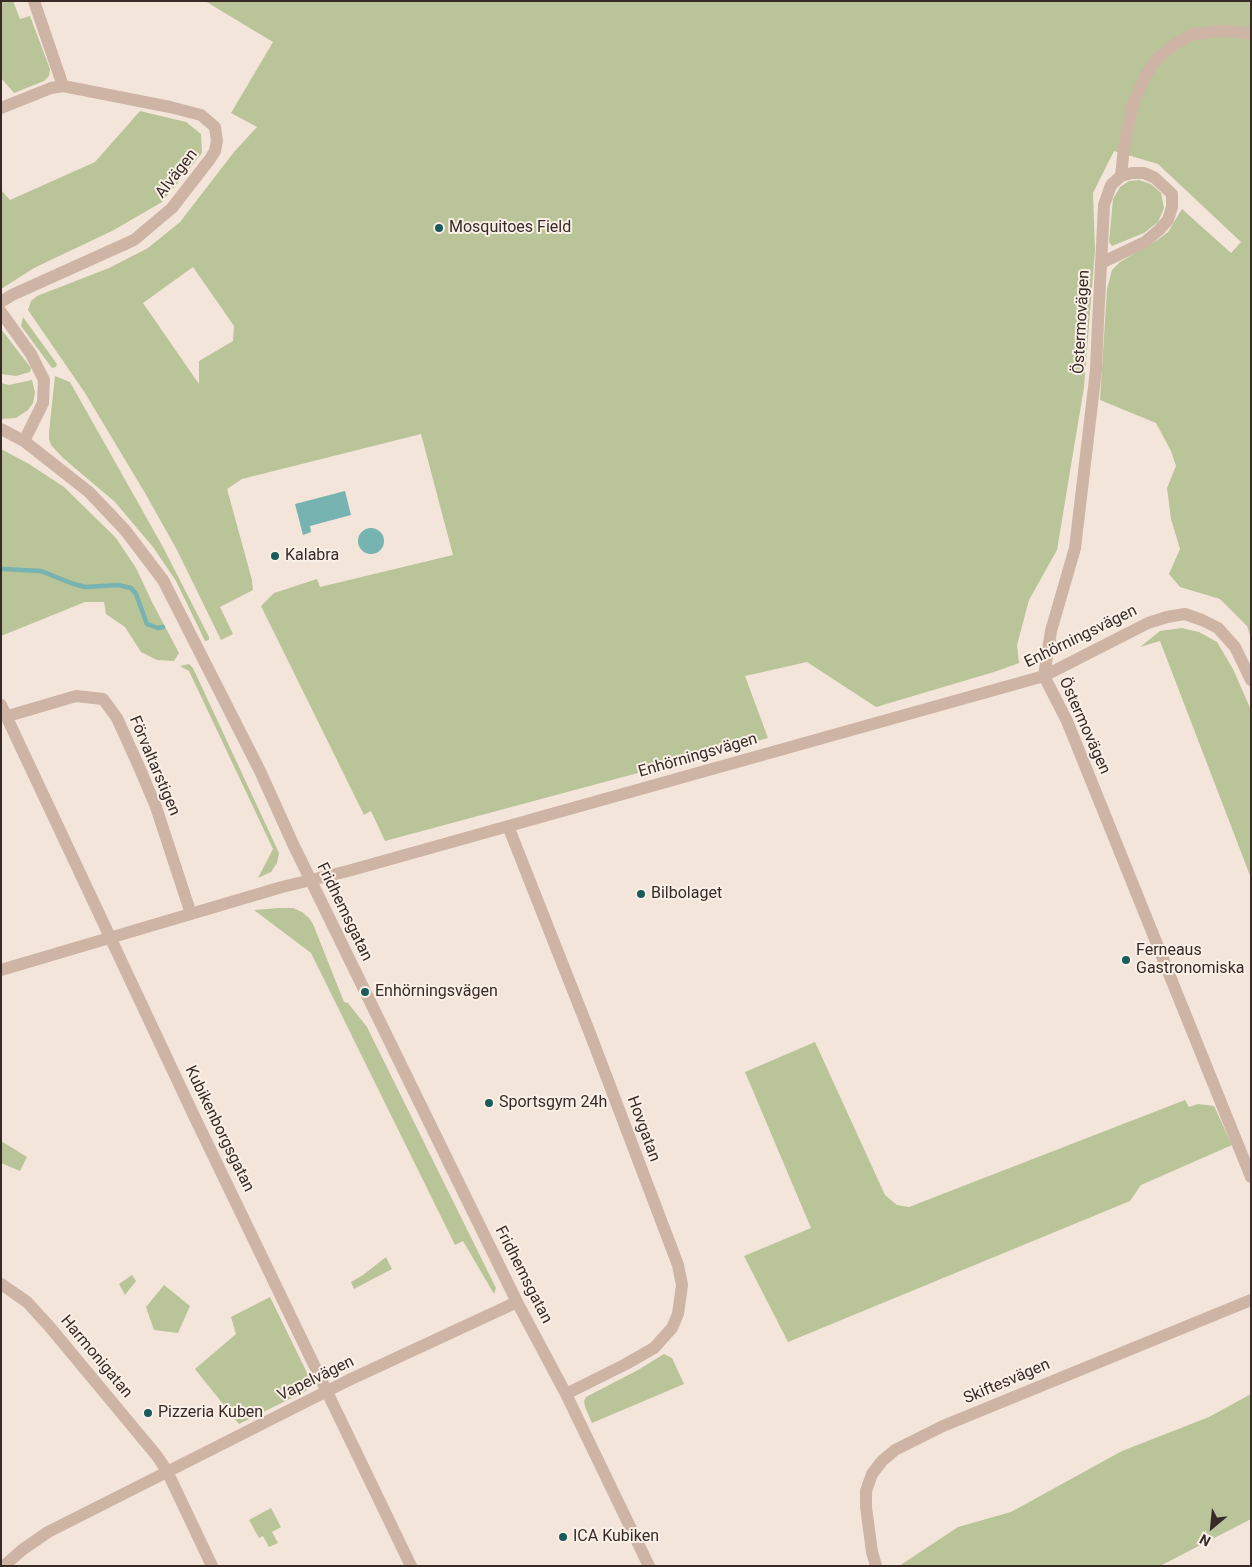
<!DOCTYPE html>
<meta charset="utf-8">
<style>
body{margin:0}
#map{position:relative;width:1252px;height:1567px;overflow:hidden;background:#f4e5da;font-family:Roboto,sans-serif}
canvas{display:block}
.frame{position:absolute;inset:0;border:2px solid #382b27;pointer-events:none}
.north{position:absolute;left:1187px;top:1502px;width:50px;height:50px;-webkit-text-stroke:4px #fbf0e7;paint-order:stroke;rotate:208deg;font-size:14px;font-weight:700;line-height:20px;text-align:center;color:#382b27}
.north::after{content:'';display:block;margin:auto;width:18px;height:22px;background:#382b27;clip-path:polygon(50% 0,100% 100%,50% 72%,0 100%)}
</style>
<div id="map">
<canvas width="1252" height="1567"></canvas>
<div class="frame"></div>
<div class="north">N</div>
</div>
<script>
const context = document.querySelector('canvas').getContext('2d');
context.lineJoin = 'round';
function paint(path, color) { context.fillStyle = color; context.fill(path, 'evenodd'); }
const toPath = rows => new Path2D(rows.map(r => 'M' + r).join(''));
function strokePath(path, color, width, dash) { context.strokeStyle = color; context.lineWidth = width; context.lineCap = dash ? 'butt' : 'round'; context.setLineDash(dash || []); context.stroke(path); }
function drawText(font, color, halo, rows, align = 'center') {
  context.font = font + ' Roboto,sans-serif'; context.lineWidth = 4; context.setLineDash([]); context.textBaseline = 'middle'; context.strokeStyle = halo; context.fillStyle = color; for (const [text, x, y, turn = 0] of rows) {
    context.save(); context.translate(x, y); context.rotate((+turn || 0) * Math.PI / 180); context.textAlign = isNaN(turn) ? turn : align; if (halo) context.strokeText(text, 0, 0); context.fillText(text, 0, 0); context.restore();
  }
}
paint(toPath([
 [1,1,13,1,20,19,30,16,50,69,49,76,44,81,14,93,1,78],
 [205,1,1251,1,1251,638,1247,626,1220,599,1180,587,1169,574,1180,549,1171,519,1167,488,1176,466,1171,451,1156,423,1100,400,1107,289,1112,270,1120,262,1156,241,1168,232,1182,209,1231,253,1241,242,1158,164,1114,151,1093,193,1095,250,1084,387,1057,550,1029,600,1017,645,1019,663,994,672,876,707,807,662,745,676,768,738,385,841,371,811,364,815,261,606,274,593,317,579,320,587,453,555,421,434,242,479,227,489,252,580,253,590,220,607,233,634,221,640,177,550,145,493,85,393,28,310,31,301,37,296,109,268,148,248,180,222,234,152,257,127,231,113,273,42],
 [193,267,234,326,233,341,199,361,199,384,143,303],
 [140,111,186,122,201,134,202,153,162,202,114,230,34,268,1,289,1,190,10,200,95,162],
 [1139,180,1151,184,1161,193,1164,208,1158,222,1144,233,1112,246,1109,242,1113,199,1120,187,1129,181],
 [23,317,57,364,56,367,52,368,21,326],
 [1,329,31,368,30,372,16,376,1,374],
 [55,376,70,382,163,547,209,637,209,640,205,641,176,581,153,547,115,502,63,458,51,445,49,439,49,432],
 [32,380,35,392,33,403,28,410,16,418,1,419,1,383,9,385],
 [1,449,29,464,64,487,116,538,136,568,152,602,179,653,174,661,157,660,141,652,125,627,106,614,104,602,85,602,1,636],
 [1182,628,1199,632,1217,642,1233,669,1251,710,1251,878,1160,641,1140,647,1160,631],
 [189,664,193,668,279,853,277,863,271,872,258,878,273,849,189,671,180,666],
 [279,908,293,908,302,912,309,918,313,924,344,1002,348,1003,367,1027,496,1288,494,1294,463,1241,455,1245,311,953,254,910],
 [815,1042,885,1195,897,1205,909,1207,1185,1100,1189,1107,1198,1104,1214,1106,1232,1145,1141,1185,1130,1201,788,1342,744,1256,811,1228,745,1072],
 [1,1141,27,1157,20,1171,1,1163],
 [386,1257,392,1269,354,1289,351,1282,363,1275],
 [132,1275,136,1281,125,1295,119,1284],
 [164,1285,190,1306,178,1333,154,1330,146,1307],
 [270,1297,311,1381,306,1391,239,1424,195,1369,236,1334,231,1317],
 [664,1354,672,1358,684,1384,592,1423,585,1407,584,1401,586,1397,638,1370],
 [1251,1394,1251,1519,1160,1566,899,1566,958,1527,1011,1512,1122,1451,1209,1417],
 [271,1508,281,1527,272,1532,278,1543,269,1547,263,1536,259,1538,249,1520]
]), '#b9c499');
paint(toPath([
 [345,491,351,515,310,526,311,532,303,535,295,504],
 '358 541a13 13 0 1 1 26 0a13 13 0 1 1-26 0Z'
]), '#77b3b0');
strokePath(toPath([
 [3,569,41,571,71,583,85,587,118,585,131,588,136,594,147,624,158,628,163,627]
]), '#77b3b0', 4.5);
strokePath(toPath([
 [1,108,51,88,63,86],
 [1121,176,1124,148,1132,107,1145,76,1157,59,1175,44,1193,34,1221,31,1251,33],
 [1101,263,1145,242,1159,230,1168,220,1172,207,1172,194,1155,178,1144,173,1132,173,1121,176,1111,185,1104,205,1102,245,1098,323,1096,370,1075,548,1051,631,1044,676,1067,721,1251,1177],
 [1,302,12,295,134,240,172,208,210,159,215,151,217,141,215,127,201,115,170,107,63,86,34,1],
 [1,312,31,354,44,380,43,403,24,441],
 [1,429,24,441,89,492,125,530,163,580,260,771,293,844,517,1302,566,1394,649,1566],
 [1,705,196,1120,411,1566],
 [8,716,76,696,103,699,117,718,140,769,156,807,191,914],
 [508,826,591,1036,678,1265,682,1285,678,1314,672,1328,654,1348,626,1364,566,1394],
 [1,970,282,887,348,871,1044,676,1148,623,1167,617,1185,614,1202,620,1218,628,1235,647,1251,680],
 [1,1284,27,1302,49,1326,157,1456,167,1471,212,1566],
 [4,1566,22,1550,48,1532,349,1380,517,1302],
 [876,1566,872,1552,866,1507,866,1491,872,1474,882,1461,895,1450,943,1426,1251,1300]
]), '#cdb4a5', 12);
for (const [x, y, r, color] of [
 [439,228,5,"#195c5b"],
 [275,556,5,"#195c5b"],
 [641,894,5,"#195c5b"],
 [1126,960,5,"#195c5b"],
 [365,992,5,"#195c5b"],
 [489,1103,5,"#195c5b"],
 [148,1413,5,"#195c5b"],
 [563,1537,5,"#195c5b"]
]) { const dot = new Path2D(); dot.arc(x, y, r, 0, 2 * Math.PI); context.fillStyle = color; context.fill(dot); strokePath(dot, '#fbf0e7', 2); }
drawText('16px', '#382b27', '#fbf0e7', [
 ["Alvägen",177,174,-52],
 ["Östermovägen",1082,322,-87],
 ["Enhörningsvägen",1081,637,-26],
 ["Östermovägen",1084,726,66],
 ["Enhörningsvägen",698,756,-16],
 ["Förvaltarstigen",154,766,67],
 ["Fridhemsgatan",344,912,64],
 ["Kubikenborgsgatan",219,1129,64],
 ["Hovgatan",643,1129,70],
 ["Fridhemsgatan",523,1275,63],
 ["Harmonigatan",96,1357,50],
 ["Vapelvägen",316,1379,-26],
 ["Skiftesvägen",1007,1382,-23]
]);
drawText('16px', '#382b27', '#fbf0e7', [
 ["Mosquitoes Field",449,228],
 ["Kalabra",285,556],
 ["Bilbolaget",651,894],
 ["Ferneaus",1136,951],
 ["Gastronomiska",1136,969],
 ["Enhörningsvägen",375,992],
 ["Sportsgym 24h",499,1103],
 ["Pizzeria Kuben",158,1413],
 ["ICA Kubiken",573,1537]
], 'left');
</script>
